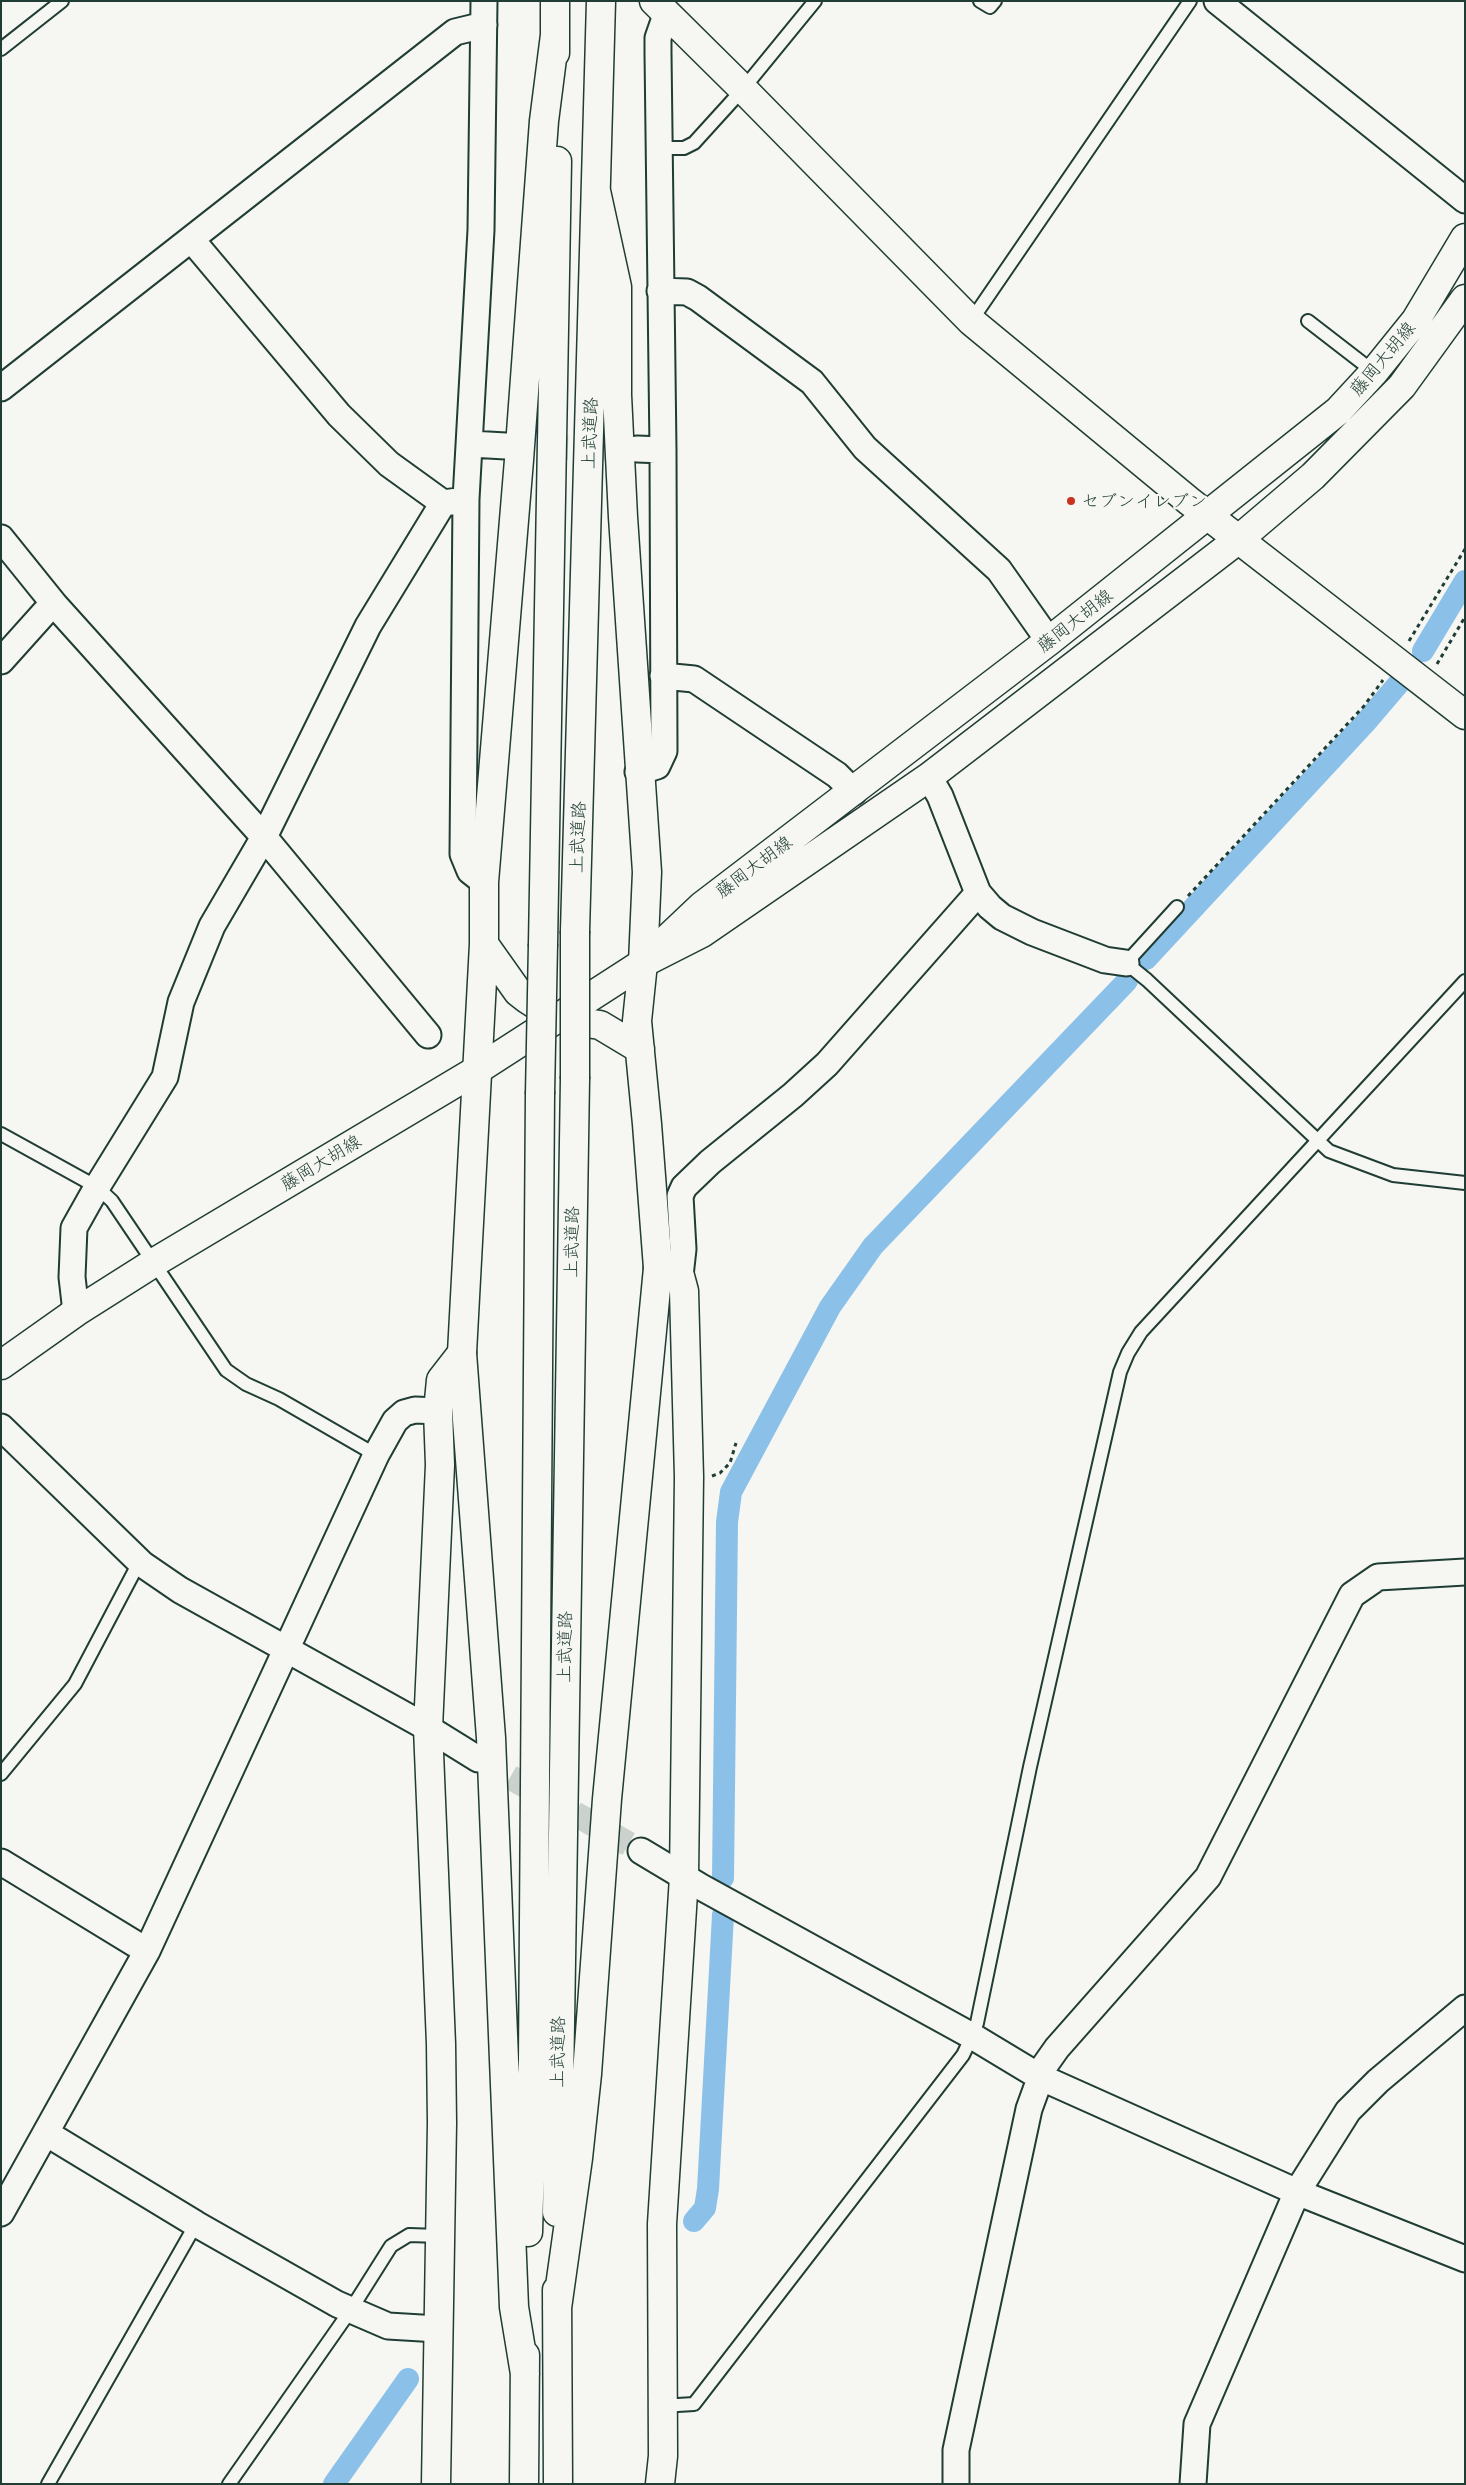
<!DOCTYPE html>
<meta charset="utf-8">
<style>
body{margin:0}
#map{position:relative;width:1466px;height:2485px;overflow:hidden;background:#f6f6f2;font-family:Mali,sans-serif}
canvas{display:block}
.frame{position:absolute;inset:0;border:2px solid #1f3d34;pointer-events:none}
</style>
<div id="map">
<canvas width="1466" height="2485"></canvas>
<div class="frame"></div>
</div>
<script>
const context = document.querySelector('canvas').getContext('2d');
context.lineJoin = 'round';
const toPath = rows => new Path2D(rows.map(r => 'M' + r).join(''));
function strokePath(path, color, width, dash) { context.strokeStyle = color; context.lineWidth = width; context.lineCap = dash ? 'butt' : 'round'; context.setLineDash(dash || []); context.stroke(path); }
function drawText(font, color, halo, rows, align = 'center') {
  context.font = font + ' Mali,"Klee One",sans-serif'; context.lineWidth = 4.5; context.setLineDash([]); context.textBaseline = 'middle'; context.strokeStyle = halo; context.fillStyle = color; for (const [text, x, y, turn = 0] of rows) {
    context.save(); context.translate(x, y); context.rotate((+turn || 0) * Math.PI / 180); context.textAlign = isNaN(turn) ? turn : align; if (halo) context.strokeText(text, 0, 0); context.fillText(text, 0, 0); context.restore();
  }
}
strokePath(toPath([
 [1423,651,1465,581],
 [1146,959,1365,723,1400,682],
 [723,1878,727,1522,731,1492,830,1307,873,1246,1127,981],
 [694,2221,705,2208,708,2189,723,1915],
 [334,2484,408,2379]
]), '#8bc1e9', 22);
strokePath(toPath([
 [506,446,637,449],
 [478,1759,641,1851]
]), '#cbd1cc', 25, [25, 12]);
const service = toPath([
 [980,1,990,7,995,1],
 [1,49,62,1],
 [658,148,684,148,694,143,743,89,815,1],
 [971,321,1190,1],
 [1308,321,1374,372],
 [1177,907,1126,963,1147,980,1329,1151,1393,1175,1465,1183],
 [1,1134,97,1187,112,1201,226,1370,246,1384,279,1399,376,1455],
 [1,1774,75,1684,134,1572,142,1564],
 [661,2406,694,2404,963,2055,972,2036,977,2023,1030,1767,1120,1372,1128,1353,1141,1332,1465,981],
 [48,2484,196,2224],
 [229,2484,350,2311,391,2246,409,2235,439,2236]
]);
const minor = toPath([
 [484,1,481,230,466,499,463,854,470,871,484,882],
 [1217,1,1465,200],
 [191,239,339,415,389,464,443,503,458,501],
 [660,291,687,292,698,298,812,382,865,448,999,570,1049,641],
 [1,388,455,32,484,25],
 [470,444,506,446],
 [637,449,663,450],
 [1,538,55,605,264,837,428,1035],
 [1,661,45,612,55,605],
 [663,676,694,679,837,775,854,792],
 [638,772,657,766,664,751,663,450,658,53,658,38,666,15],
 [929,777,940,796,978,893,990,907,1002,917,1032,932,1105,960,1126,963],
 [680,1276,683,1249,680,1196,684,1187,710,1162,793,1095,827,1064,978,893],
 [76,1312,72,1277,74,1228,97,1187,165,1077,181,1002,212,926,264,837,368,626,443,503],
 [1,1427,142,1564,180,1590,428,1728,478,1759],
 [641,1851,701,1887,972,2036,1040,2077,1297,2192,1465,2259],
 [1,1862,147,1951],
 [46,2133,196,2224,337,2304,388,2326,438,2329],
 [1,2213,147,1951,376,1455,395,1421,404,1413,415,1410,438,1411],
 [956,2484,956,2450,1029,2109,1045,2065,1057,2048,1208,1877,1352,1595,1378,1577,1465,1572],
 [1193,2484,1197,2424,1297,2192,1348,2111,1378,2081,1465,2008]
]);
const tertiary = toPath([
 [654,1,743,89,971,321,1189,501,1465,715],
 [658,1268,680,1276,684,1291,689,1477,684,1877,662,2224,663,2456,660,2484],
 [436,2484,442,2123,441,2044,428,1728,440,1465,438,1411,441,1380,462,1353]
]);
const primary = toPath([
 [664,942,702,906,1049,641,1338,411,1374,372,1416,320,1465,238],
 [1,1365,76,1312,155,1262,477,1070,643,963,702,933,929,777,1239,539,1313,476,1402,386,1465,299]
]);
const trunk = toPath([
 [555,53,555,1],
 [575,931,601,1],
 [484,944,518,992,527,999,558,1019,600,1025,640,1049],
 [543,944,557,161],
 [557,2212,575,1079],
 [528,2232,533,2059,540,1094],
 [557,2290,558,2484],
 [557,2308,578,2158,587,2074,607,1799,658,1268,647,1124,637,1021,643,963,647,872,623,517,617,395,617,287,596,191],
 [525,2374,514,2307,491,1738,462,1353,484,944,484,882,519,460,544,121,555,35],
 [524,2484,525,2355]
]);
strokePath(service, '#1f3d34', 16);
strokePath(minor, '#1f3d34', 29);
strokePath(tertiary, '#1f3d34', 31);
strokePath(primary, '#1f3d34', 31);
strokePath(trunk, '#1f3d34', 31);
strokePath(toPath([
 [1409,641,1465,549],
 [1437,664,1465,617],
 [1188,896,1364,706,1383,680],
 [712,1476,720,1473,730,1463,736,1443]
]), '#1f3d34', 3, [4, 4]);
strokePath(service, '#f6f6f2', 12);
strokePath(minor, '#f6f6f2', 25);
strokePath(tertiary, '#f6f6f2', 28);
strokePath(primary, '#f6f6f2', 28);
strokePath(trunk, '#f6f6f2', 28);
const trunkBridge = toPath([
 [575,1079,575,931],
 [540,1094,543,944]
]);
strokePath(trunkBridge, '#1f3d34', 31, []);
strokePath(trunkBridge, '#f6f6f2', 28);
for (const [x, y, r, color] of [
 [1071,501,5,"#c8321e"]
]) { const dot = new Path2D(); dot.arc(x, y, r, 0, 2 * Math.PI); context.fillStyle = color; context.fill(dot); strokePath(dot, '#f6f6f2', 2); }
drawText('18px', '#1f3d34', '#f6f6f2', [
 ["藤岡大胡線",1383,359,-50],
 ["上武道路",590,433,-88],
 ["藤岡大胡線",1075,621,-38],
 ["上武道路",578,837,-88],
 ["藤岡大胡線",754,867,-37],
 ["藤岡大胡線",321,1163,-31],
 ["上武道路",572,1242,-89],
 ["上武道路",565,1647,-89],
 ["上武道路",558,2052,-89]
]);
drawText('18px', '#1f3d34', '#f6f6f2', [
 ["セブンイレブン",1081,501]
], 'left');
</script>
